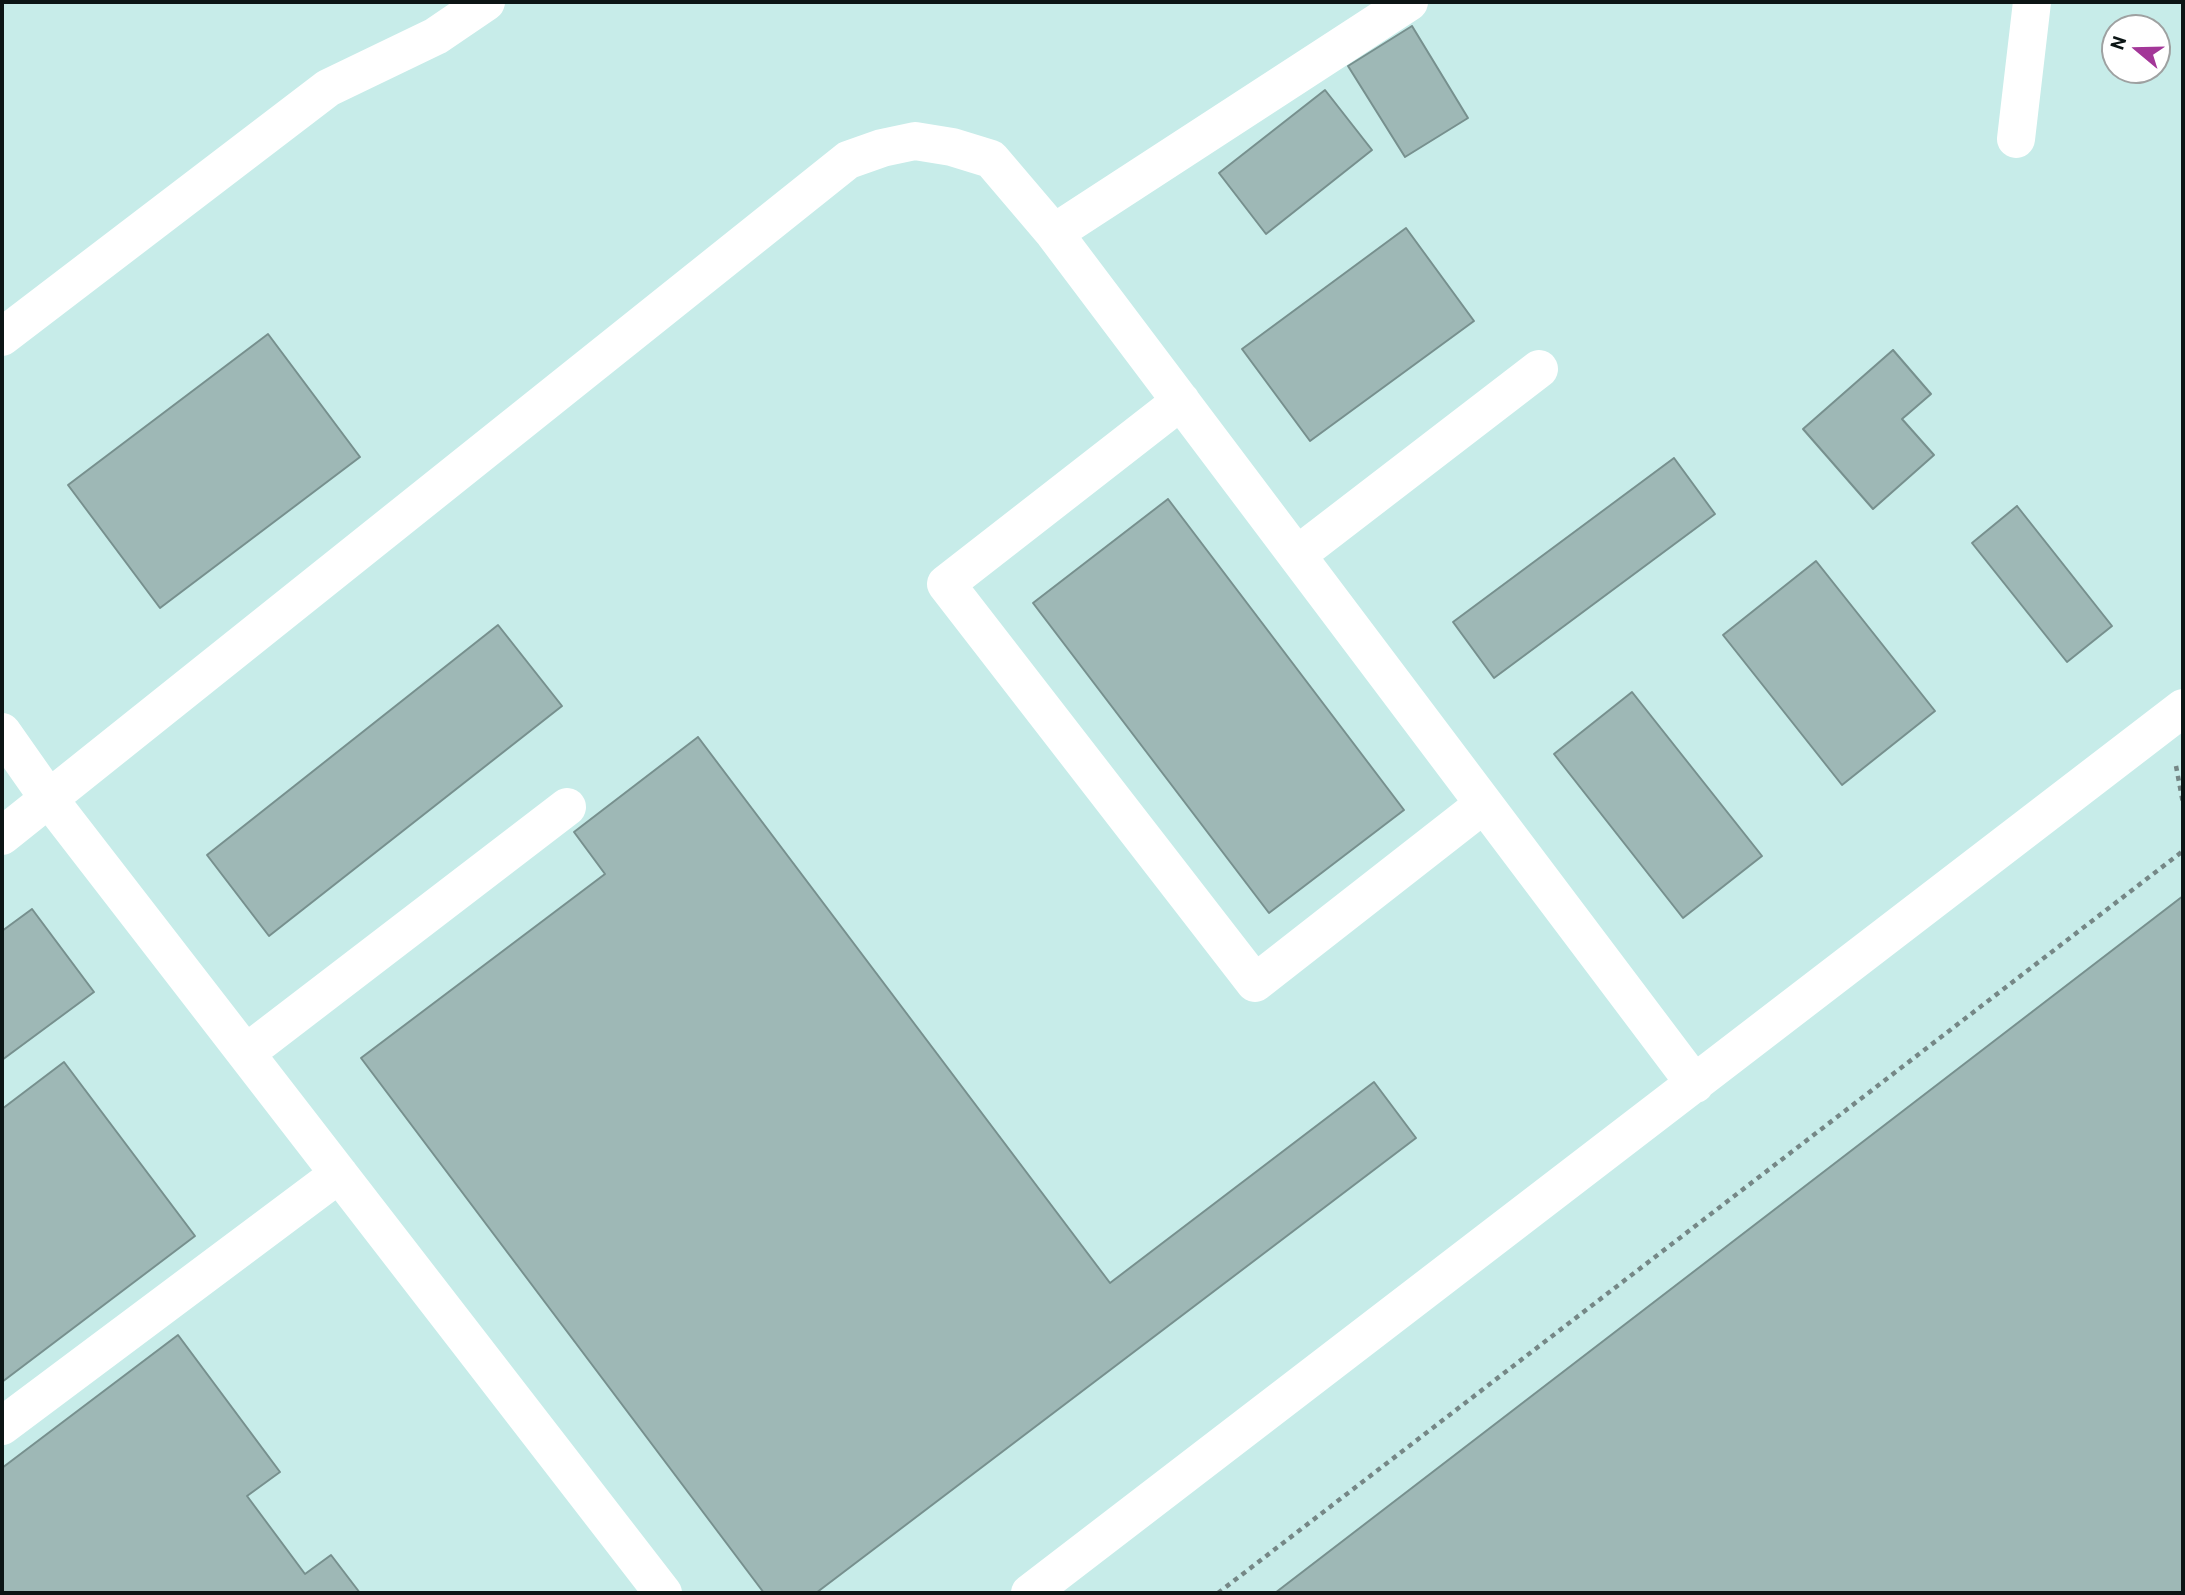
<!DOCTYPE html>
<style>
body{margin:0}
#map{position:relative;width:2185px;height:1595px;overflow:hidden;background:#dcf8f6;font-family:Barlow,sans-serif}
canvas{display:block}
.frame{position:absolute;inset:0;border:4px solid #0c1515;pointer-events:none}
.north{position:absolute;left:2101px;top:14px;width:70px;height:70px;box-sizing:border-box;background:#fff;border:2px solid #9ea1a1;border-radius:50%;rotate:289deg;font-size:19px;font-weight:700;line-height:28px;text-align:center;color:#0c1515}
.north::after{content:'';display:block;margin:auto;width:24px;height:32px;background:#a33798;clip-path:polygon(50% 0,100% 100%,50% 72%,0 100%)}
</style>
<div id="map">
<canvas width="2185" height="1595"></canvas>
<div class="frame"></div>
<div class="north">N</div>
</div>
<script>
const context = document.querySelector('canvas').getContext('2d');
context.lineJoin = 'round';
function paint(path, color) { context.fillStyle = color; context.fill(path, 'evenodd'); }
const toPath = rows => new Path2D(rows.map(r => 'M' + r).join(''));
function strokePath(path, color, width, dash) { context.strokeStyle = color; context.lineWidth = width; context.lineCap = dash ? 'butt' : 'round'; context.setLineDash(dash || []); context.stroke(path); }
paint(toPath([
 [2,2,2183,2,2183,1593,2,1593],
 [2115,28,2157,28,2157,70,2115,70]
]), '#c7ece9');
const building = toPath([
 [1412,26,1468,118,1405,157,1348,66,1412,26],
 [1325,90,1372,150,1266,234,1219,173,1325,90],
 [1406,228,1474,321,1310,441,1242,349,1406,228],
 [268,334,360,457,160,608,68,485,268,334],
 [1893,350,1931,394,1902,419,1934,455,1873,509,1803,429,1893,350],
 [1674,458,1715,514,1494,678,1453,622,1674,458],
 [1168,499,1404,810,1269,913,1033,603,1168,499],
 [2017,506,2112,626,2067,662,1972,543,2017,506],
 [1816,561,1935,711,1842,785,1723,635,1816,561],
 [498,625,562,706,269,936,207,855,498,625],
 [1632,692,1762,856,1683,918,1554,754,1632,692],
 [698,737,1110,1283,1374,1082,1416,1138,816,1593,764,1593,361,1058,605,874,574,832,698,737],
 [2183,896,2183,1593,1275,1593,2183,896],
 [32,909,94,992,2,1060,2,931,32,909],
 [64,1062,195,1236,2,1382,2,1109,64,1062],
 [178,1335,280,1472,247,1496,305,1574,331,1555,360,1593,2,1593,2,1468,178,1335]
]);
paint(building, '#9eb8b6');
strokePath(building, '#77908e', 2);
strokePath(toPath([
 [2176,766,2183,803],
 [1218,1593,2183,851]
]), '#758786', 4.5, [5, 5]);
strokePath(toPath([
 [2016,139,2032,2],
 [1054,233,1409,2],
 [2,337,328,88,436,36,486,2],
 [1181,401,946,584,1255,983,1484,804],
 [1297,555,1539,369],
 [2,732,49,799,663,1593],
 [2,836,848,160,882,148,915,141,952,147,991,159,1054,233,1695,1084],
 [246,1053,567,807],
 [2,1426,339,1174],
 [1030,1593,2183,708]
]), '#fff', 38);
</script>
